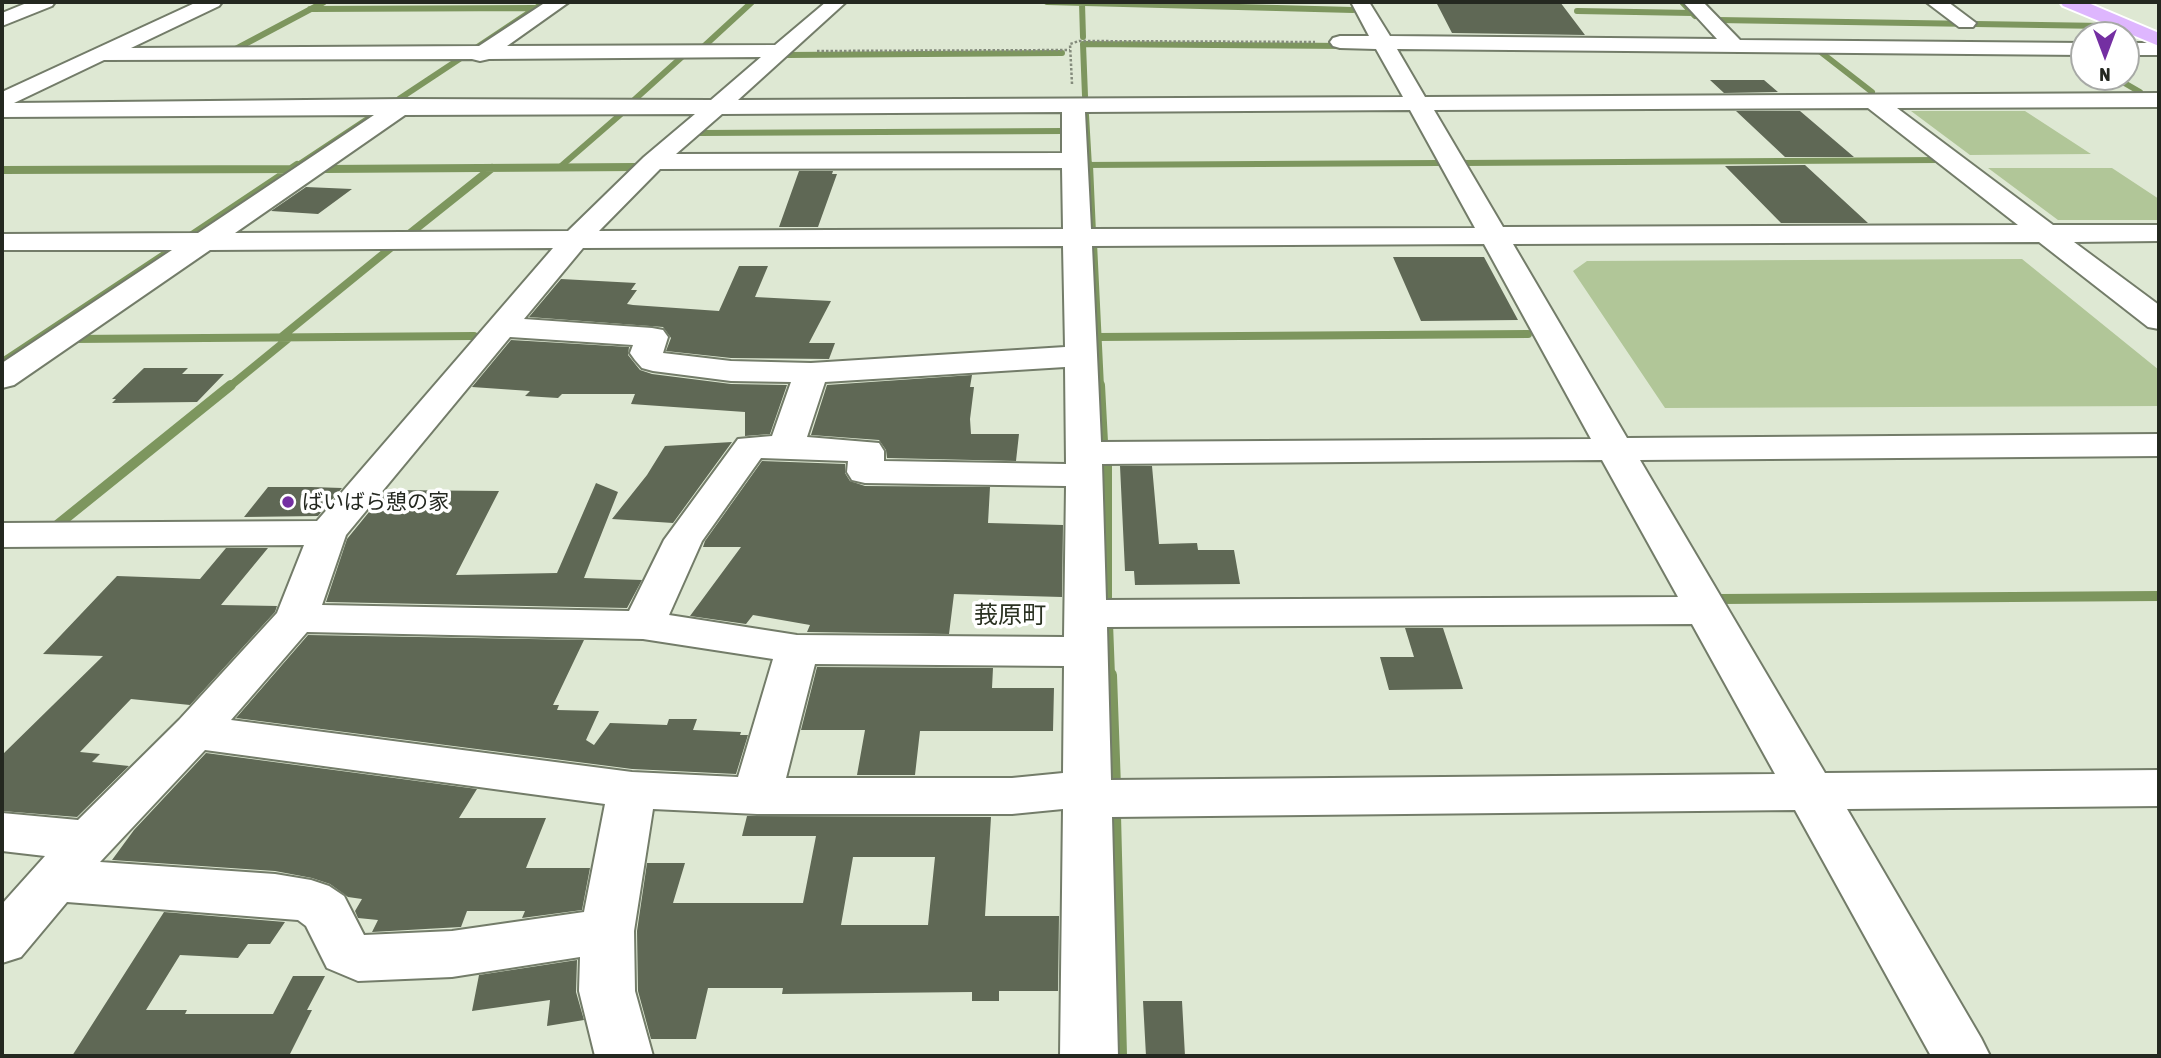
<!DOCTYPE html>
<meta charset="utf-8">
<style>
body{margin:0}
#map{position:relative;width:2161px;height:1058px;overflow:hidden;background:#dee8d3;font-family:"Asap Condensed",sans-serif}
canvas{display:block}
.frame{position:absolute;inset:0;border:4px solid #242820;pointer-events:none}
.north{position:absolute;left:2070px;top:21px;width:70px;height:70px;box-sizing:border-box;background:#fff;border:2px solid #a7a9a6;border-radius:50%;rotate:180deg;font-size:19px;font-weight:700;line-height:28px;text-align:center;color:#242820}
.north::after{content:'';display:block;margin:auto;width:24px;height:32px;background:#742fa2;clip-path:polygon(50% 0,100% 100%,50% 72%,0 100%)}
</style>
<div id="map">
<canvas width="2161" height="1058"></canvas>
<div class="frame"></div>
<div class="north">N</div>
</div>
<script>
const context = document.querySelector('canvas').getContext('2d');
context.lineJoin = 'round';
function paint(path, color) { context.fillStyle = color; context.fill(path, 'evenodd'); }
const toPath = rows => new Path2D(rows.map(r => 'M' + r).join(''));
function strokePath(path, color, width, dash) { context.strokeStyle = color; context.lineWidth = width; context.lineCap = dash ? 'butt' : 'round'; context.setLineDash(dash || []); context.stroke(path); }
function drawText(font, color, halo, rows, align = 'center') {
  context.font = font + ' "Asap Condensed","Noto Sans JP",sans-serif'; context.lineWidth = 7; context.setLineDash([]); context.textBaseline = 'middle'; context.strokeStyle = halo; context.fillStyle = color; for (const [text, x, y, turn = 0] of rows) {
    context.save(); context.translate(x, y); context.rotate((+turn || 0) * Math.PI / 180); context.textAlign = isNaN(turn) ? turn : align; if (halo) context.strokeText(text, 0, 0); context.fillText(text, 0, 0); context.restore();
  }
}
paint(toPath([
 [1911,111,2025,111,2091,154,1970,155],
 [1988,168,2112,168,2159,199,2159,220,2058,220],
 [2022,259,2159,370,2159,406,1665,408,1573,271,1587,261]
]), '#b1c698');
strokePath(toPath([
 [1047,2,1353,10],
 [1682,2,1695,16],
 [1082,3,1083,37],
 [310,9,535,8],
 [1577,11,1693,13],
 [1717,20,2105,26],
 [701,49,752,2],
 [473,50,545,2],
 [1818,50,1872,92],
 [230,52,324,2],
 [2070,52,2084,60],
 [787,55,1062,53],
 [2114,77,2140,92],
 [1085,96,1083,44,1347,46],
 [399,99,464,56],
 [633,101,684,55],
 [1086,115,1089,167],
 [700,133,1063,131],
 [1462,163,1939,160],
 [1082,165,1438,163],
 [295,167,369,118],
 [560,167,621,114],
 [613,167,636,167]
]), '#7d965e', 6);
strokePath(toPath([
 [1089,165,1092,233],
 [324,169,636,167],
 [2,170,293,169],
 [192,235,297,165],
 [408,235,492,168],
 [1093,243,1100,387],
 [1098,337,1528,334],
 [280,338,393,246],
 [72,339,474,336],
 [4,361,176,247],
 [229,387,289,338]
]), '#7d965e', 8);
strokePath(toPath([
 [1100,385,1103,442],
 [1107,462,1107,605],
 [56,526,231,385],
 [1721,599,2159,596],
 [1108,623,1110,676]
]), '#7d965e', 10);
strokePath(toPath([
 [1110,675,1114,787],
 [1114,815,1120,1056]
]), '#7d965e', 14);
paint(toPath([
 [1436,2,1560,2,1585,35,1452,33],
 [1710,80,1764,80,1778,92,1724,93],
 [1736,111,1800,111,1854,157,1785,157],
 [1805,165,1868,223,1781,223,1725,166],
 [799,171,833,171,832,174,837,174,818,227,779,227],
 [306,187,352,189,318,214,271,211],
 [1393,257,1484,257,1518,320,1421,321],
 [739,266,768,266,755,297,831,301,809,343,835,343,829,359,731,358,666,351,671,338,663,327,529,317,561,279,636,283,631,290,637,290,627,304,633,305,719,311],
 [511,340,629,347,628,355,640,370,652,374,731,384,787,385,770,434,745,436,745,412,631,404,635,394,562,394,558,398,525,396,530,391,472,387],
 [144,368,188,368,182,374,224,374,197,402,112,403,116,399,112,399],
 [972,375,970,387,974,387,970,419,971,434,1019,434,1016,461,887,458,886,450,879,440,811,435,827,385],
 [732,442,673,523,612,519,647,475,665,446],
 [762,461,845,464,845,473,850,481,865,486,990,487,988,523,1063,525,1062,597,954,594,949,634,807,632,810,625,753,615,746,624,690,616,741,547,703,547,705,541],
 [1120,466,1152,466,1159,544,1197,543,1198,550,1234,550,1240,584,1135,585,1134,571,1125,571],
 [596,483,618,492,584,578,642,580,627,608,326,602,347,539,387,490,499,491,456,575,557,573],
 [268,487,311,487,342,488,318,516,244,517],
 [226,548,268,548,221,605,277,606,275,612,190,705,131,699,80,752,100,754,92,762,129,766,77,817,2,811,2,755,103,656,43,654,117,576,200,579],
 [1405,628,1443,628,1463,689,1389,690,1380,657,1414,657],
 [308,635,584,640,553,705,559,705,557,710,599,711,586,740,594,745,610,723,667,725,669,719,697,719,693,730,741,732,740,735,748,735,736,774,632,769,236,718],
 [817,667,993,668,992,688,1054,688,1053,731,920,731,915,775,857,775,865,730,801,730],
 [206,753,477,789,459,818,546,818,526,868,590,868,582,910,522,918,525,911,467,911,461,927,372,932,378,920,358,918,355,911,362,899,348,897,330,884,312,878,275,871,112,860,134,830],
 [747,816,991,817,985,916,1059,916,1058,991,999,991,999,1001,972,1001,972,992,782,994,783,988,708,988,696,1039,651,1039,638,991,637,931,647,863,685,863,673,903,803,903,816,836,742,836],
 [853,857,935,857,928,925,841,925],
 [164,912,285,922,270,944,248,944,238,958,180,955,146,1010,187,1010,185,1014,273,1014,293,976,325,976,307,1010,312,1010,289,1056,72,1056],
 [577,960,576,992,584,1020,547,1026,550,1000,472,1011,479,975],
 [1143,1001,1182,1001,1185,1056,1146,1056]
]), '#5f6855');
const minor = toPath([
 [29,2,55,2,52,6,2,26,2,13,29,2],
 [197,2,222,2,219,6,131,48,479,46,546,2,569,2,507,46,775,45,826,2,846,2,738,100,1403,97,1376,49,1340,48,1333,46,1330,42,1333,38,1340,36,1369,36,1351,2,1369,2,1390,36,1717,39,1683,2,1703,2,1740,40,2084,43,2084,55,1397,49,1425,97,2159,93,2159,107,1897,108,2053,225,2159,225,2159,241,2074,242,2159,305,2159,329,2148,327,2039,242,1513,244,1627,438,2159,434,2159,456,1640,460,1825,773,2159,770,2159,806,1847,809,1981,1038,1990,1056,1931,1056,1795,810,1112,817,1118,1056,1060,1056,1063,809,1012,814,757,814,653,809,634,931,635,991,653,1056,595,1056,579,991,580,957,452,977,358,981,327,968,306,926,298,920,67,902,21,957,2,963,2,904,45,856,2,851,2,813,78,820,179,720,277,613,304,545,2,547,2,523,317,521,553,248,210,250,14,385,2,388,2,363,172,250,2,250,2,234,198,233,374,115,2,117,2,92,197,2],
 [761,57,711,100,403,99,14,103,104,60,472,59,480,61,489,59,761,57],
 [1868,108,2018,225,1503,227,1434,110,1868,108],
 [1410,110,1475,228,1091,229,1085,112,1410,110],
 [1062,112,1062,153,676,154,722,114,1062,112],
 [695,114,644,157,568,231,235,233,405,115,695,114],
 [1062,168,1063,229,599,231,660,169,1062,168],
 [1484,244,1591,439,1101,442,1092,246,1484,244],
 [1063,246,1065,347,811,363,731,361,663,353,668,337,663,330,652,328,524,319,583,248,1063,246],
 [510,337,633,345,630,353,635,360,642,368,653,371,731,381,791,382,772,436,738,439,664,540,629,611,322,605,346,535,510,337],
 [1065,367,1066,464,884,461,884,451,879,443,807,437,825,382,1065,367],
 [761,458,848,461,847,472,852,480,865,483,1066,486,1064,637,797,635,669,615,702,541,761,458],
 [1602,460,1678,597,1106,600,1102,464,1602,460],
 [1692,624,1775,774,1111,780,1107,627,1692,624],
 [307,632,643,639,773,659,738,777,632,772,231,720,307,632],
 [815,664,1064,666,1063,773,1012,778,786,778,815,664],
 [205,750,605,804,584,912,452,931,364,935,344,896,329,886,311,880,275,874,100,862,205,750],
 [1926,2,1948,2,1976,23,1973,27,1959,27,1926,2],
 [2126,43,2159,43,2159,55,2126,55,2126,43]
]);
const major = toPath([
 [2060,2,2086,2,2159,33,2159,46,2063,6,2060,2]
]);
strokePath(minor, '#737c69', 4);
strokePath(major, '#fff', 4);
strokePath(toPath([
 [817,51,1070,50],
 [1072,84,1070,44,1079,41,1315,42]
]), '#848b7c', 2.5, [2.5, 2]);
paint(minor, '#fff');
paint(major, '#deb6fe');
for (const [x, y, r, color] of [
 [288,502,7,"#742fa2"]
]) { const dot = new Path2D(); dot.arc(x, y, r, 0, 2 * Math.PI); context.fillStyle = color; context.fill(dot); strokePath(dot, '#fff', 2.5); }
drawText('21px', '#242820', '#fff', [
 ["ばいばら憩の家",302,502]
], 'left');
drawText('24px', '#2b3222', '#fff', [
 ["莪原町",1010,615]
]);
</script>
